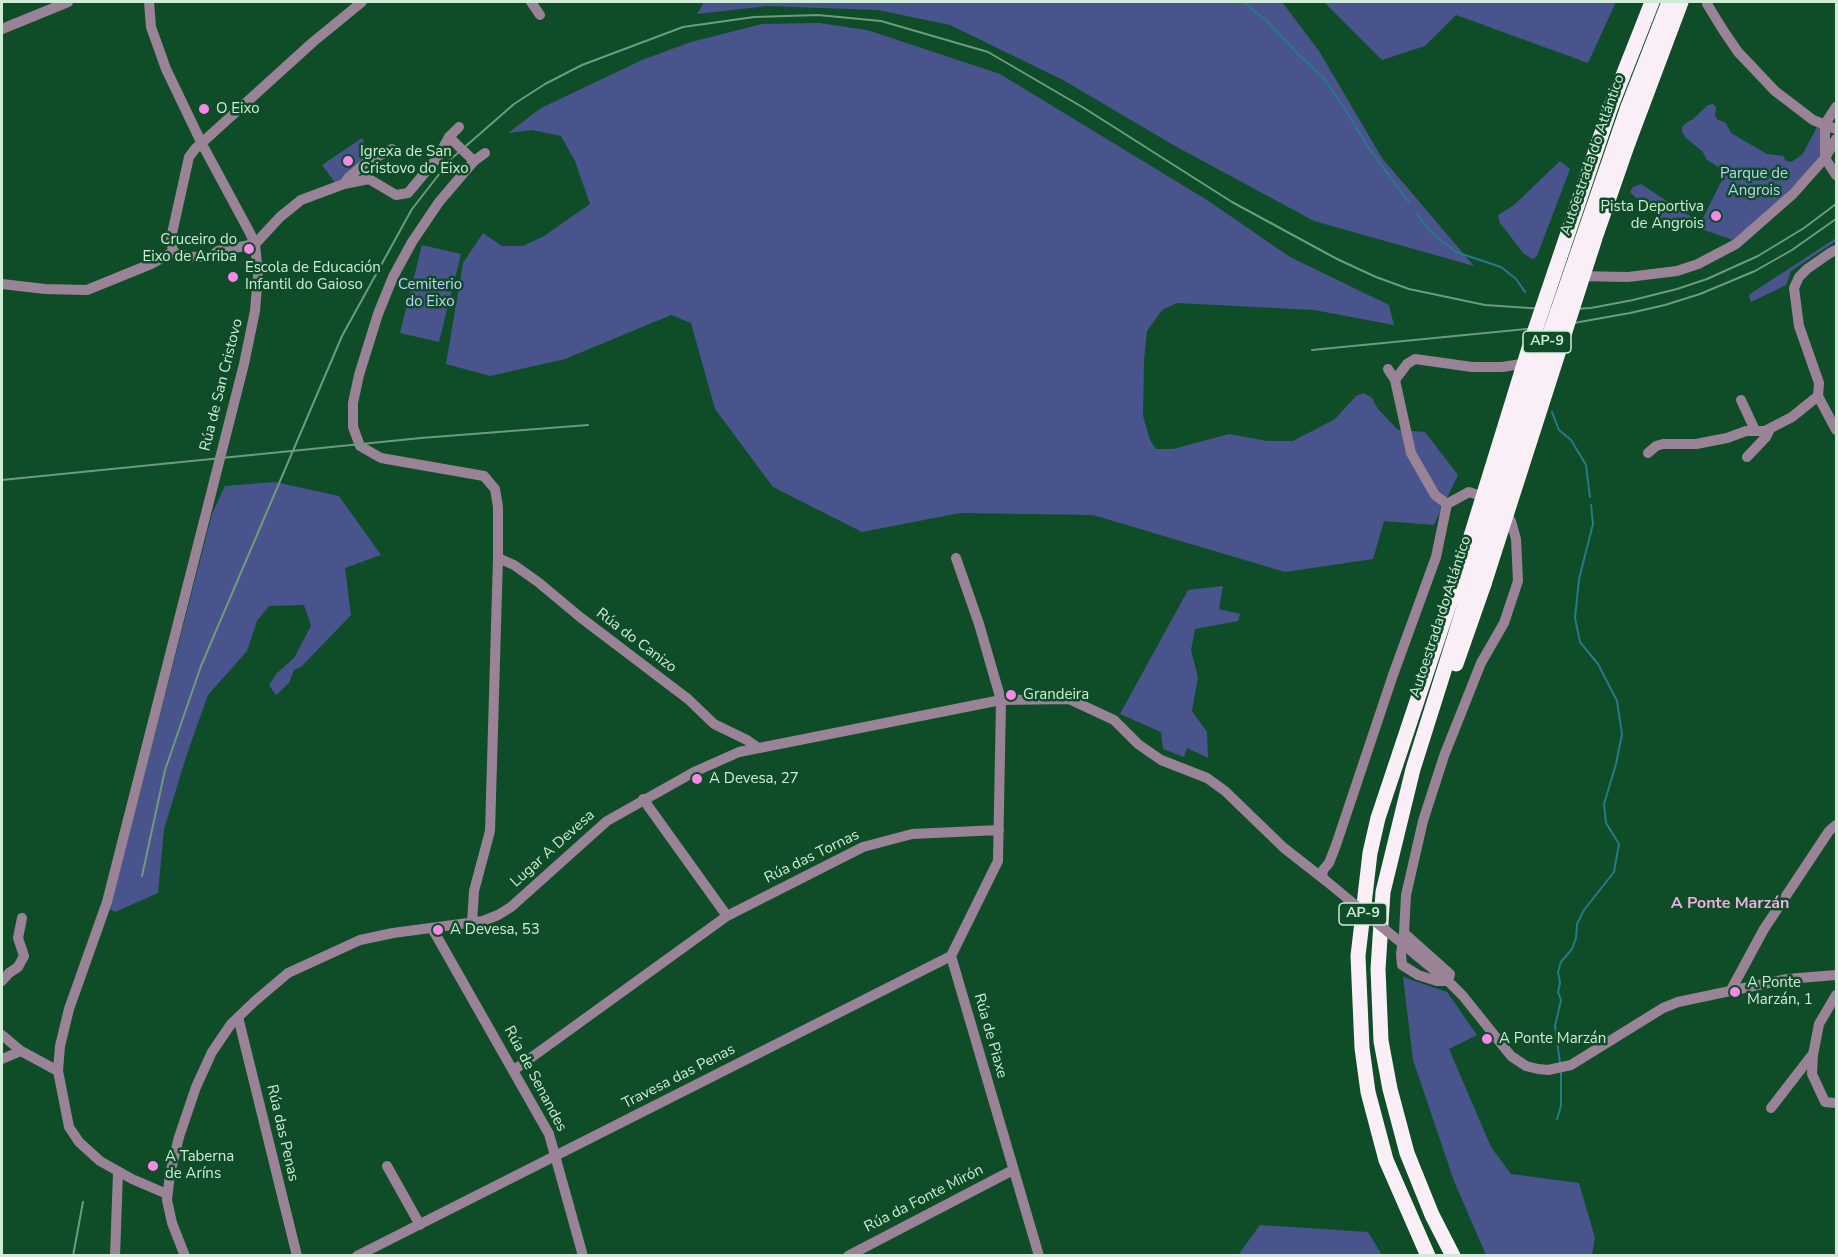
<!DOCTYPE html>
<meta charset="utf-8">
<style>
body{margin:0}
#map{position:relative;width:1838px;height:1257px;overflow:hidden;background:#0f4d29;font-family:"Nunito Sans",sans-serif}
canvas{display:block}
.frame{position:absolute;inset:0;border:3px solid #cfecd6;pointer-events:none}
</style>
<div id="map">
<canvas width="1838" height="1257"></canvas>
<div class="frame"></div>
</div>
<script>
const context = document.querySelector('canvas').getContext('2d');
context.lineJoin = 'round';
function paint(path, color) { context.fillStyle = color; context.fill(path, 'evenodd'); }
const toPath = rows => new Path2D(rows.map(r => 'M' + r).join(''));
function strokePath(path, color, width, dash) { context.strokeStyle = color; context.lineWidth = width; context.lineCap = dash ? 'butt' : 'round'; context.setLineDash(dash || []); context.stroke(path); }
function drawText(font, color, halo, rows, align = 'center') {
  context.font = font + ' "Nunito Sans",sans-serif'; context.lineWidth = 5; context.setLineDash([]); context.textBaseline = 'middle'; context.strokeStyle = halo; context.fillStyle = color; for (const [text, x, y, turn = 0] of rows) {
    context.save(); context.translate(x, y); context.rotate((+turn || 0) * Math.PI / 180); context.textAlign = isNaN(turn) ? turn : align; if (halo) context.strokeText(text, 0, 0); context.fillText(text, 0, 0); context.restore();
  }
}
paint(toPath([
 [704,2,1282,2,1319,51,1382,158,1474,266,1314,221,1175,146,1063,80,950,25,878,10,767,6,697,14],
 [1324,2,1616,2,1588,63,1456,15,1425,46,1382,60],
 [819,23,867,30,1000,74,1207,200,1290,257,1389,305,1394,325,1314,310,1177,303,1162,310,1147,331,1144,360,1143,416,1150,440,1156,449,1173,449,1229,434,1267,441,1293,441,1335,419,1356,396,1364,393,1372,398,1378,409,1398,430,1425,432,1458,475,1434,525,1384,521,1373,559,1285,572,1093,515,960,513,862,532,773,487,715,409,691,323,671,315,565,359,490,376,446,364,463,263,483,233,502,246,523,246,544,236,590,204,575,161,561,136,532,130,508,133,541,108,642,60,691,42,762,24],
 [1713,104,1716,107,1715,115,1717,119,1726,123,1731,133,1767,154,1783,156,1786,161,1791,162,1802,155,1817,127,1822,128,1821,158,1756,224,1733,240,1698,228,1726,172,1707,160,1702,151,1686,138,1682,132,1682,127,1686,123,1693,119,1708,105],
 [362,138,370,156,336,184,322,165],
 [1560,161,1570,169,1537,256,1533,259,1524,254,1500,223,1498,215,1514,205],
 [1641,184,1696,220,1697,227,1686,226,1683,222,1675,223,1661,219,1659,215,1644,199,1636,198,1630,192,1633,187],
 [1836,238,1836,241,1791,271,1786,285,1751,302,1749,297,1750,294],
 [422,245,461,254,439,342,400,333],
 [275,482,339,496,381,555,345,568,351,615,301,667,294,670,289,683,276,695,269,685,277,673,294,658,311,626,304,605,269,606,257,621,247,651,208,695,187,754,164,829,158,893,115,912,110,909,212,514,225,486],
 [1223,586,1219,609,1240,614,1238,621,1195,629,1191,650,1198,677,1192,711,1207,732,1208,758,1187,748,1184,757,1163,749,1161,732,1120,714,1188,590],
 [1403,977,1447,992,1477,1035,1449,1049,1491,1147,1511,1174,1579,1183,1595,1238,1592,1255,1486,1255,1454,1181,1413,1060],
 [1260,1225,1368,1232,1382,1255,1238,1255]
]), '#48548b');
strokePath(toPath([
 [1243,2,1267,21,1298,54,1323,77,1343,106,1368,147,1410,204],
 [1417,215,1434,235,1456,252,1501,267,1516,279,1525,292],
 [1552,412,1559,430,1571,440,1586,465,1590,497],
 [1560,1063,1555,1026,1561,1000,1558,992,1560,983,1558,972,1561,962,1572,949,1576,938,1577,924,1584,910,1614,872,1619,844,1606,823,1604,804,1616,764,1622,734,1617,701,1598,664,1580,642,1575,618,1579,579,1593,524,1591,505],
 [1557,1119,1561,1106,1561,1072]
]), '#287989', 2);
strokePath(toPath([
 [149,2,151,27,166,69,202,144,250,233,255,244,258,275,255,311,244,364,107,902,69,1009,60,1046,58,1071,69,1127,79,1142,100,1161,132,1179,167,1194],
 [531,2,540,15],
 [1708,2,1707,4,1723,30,1738,52,1775,91,1813,120,1836,129],
 [2,29,68,2],
 [1825,158,1825,124,1836,107],
 [1825,158,1836,175],
 [344,184,349,177,367,162,392,149],
 [1836,250,1830,253,1807,269,1799,277,1794,288,1799,326,1819,383,1818,396,1836,430],
 [173,252,171,238,189,157,195,149,313,42,362,2],
 [1576,276,1628,277,1677,271,1698,264,1736,244,1793,194,1825,158,1836,139],
 [2,284,45,289,87,290,151,264,173,252,190,257,211,256,218,251,255,244,280,217,301,200,344,184,369,179,396,195,408,193,438,157,449,137,459,127],
 [1388,369,1395,380,1411,453,1435,495,1447,504],
 [1395,380,1407,364,1415,359,1472,367,1502,367,1528,363],
 [1741,400,1755,430],
 [1648,453,1656,446,1663,444,1696,444,1727,438,1746,431,1765,431,1792,417,1818,396],
 [1747,457,1766,437,1770,429],
 [498,558,514,565,538,582,580,617,688,699,714,724,747,740,757,747],
 [956,558,979,624,1001,700,998,861,951,956,1039,1256],
 [643,799,727,916],
 [1322,877,1323,870,1329,863,1336,845,1393,675,1436,557,1447,504,1469,492,1488,498],
 [472,923,474,891,490,831,498,558,498,507,495,489,484,476,381,458,360,446,353,427,353,403,359,375,378,314,393,277,412,242,439,202,474,161,485,153],
 [432,928,549,1134,583,1256],
 [1404,933,1450,974,1448,981],
 [1416,955,1448,981,1463,996,1511,1056,1526,1066,1538,1069,1548,1070,1571,1065,1663,1008,1678,1002,1787,979,1836,975],
 [2,981,9,973,18,967,24,956,18,938,22,918],
 [1448,981,1437,981,1418,975,1402,965,1401,954,1404,933,1406,895,1423,821,1444,756,1481,663,1504,623,1518,581,1516,539,1511,521,1504,513],
 [1731,990,1764,929,1829,831,1836,825],
 [1836,995,1819,1024,1813,1055,1812,1074,1825,1102,1836,1103],
 [238,1017,297,1256],
 [2,1035,21,1051,58,1071],
 [2,1059,21,1051],
 [514,1070,727,916,863,847,912,834,999,830],
 [1771,1108,1812,1055],
 [387,1166,420,1225],
 [115,1256,118,1172],
 [185,1256,172,1223,167,1200,170,1174,179,1137,196,1087,212,1052,231,1024,255,1001,288,973,360,940,393,933,483,921,498,915,511,907,607,821,694,772,739,752,1001,700,1069,699,1114,720,1138,744,1161,760,1207,778,1225,791,1284,848,1325,880],
 [357,1256,951,956],
 [848,1256,1013,1170]
]), '#9a8396', 10);
strokePath(toPath([
 [1611,106,1652,2],
 [1628,107,1669,2],
 [1628,143,1681,2],
 [1456,664,1484,584],
 [1428,1256,1386,1160,1368,1092,1362,1048,1358,956,1370,853,1378,818,1459,575],
 [1453,1256,1432,1215,1407,1153,1390,1089,1381,1041,1378,969,1383,892,1413,769,1473,579]
]), '#faeef7', 15);
strokePath(toPath([
 [1312,350,1557,326,1630,313,1665,305,1700,294,1755,271,1792,250,1836,219],
 [2,480,421,438,588,425],
 [142,876,165,770,201,666,342,336,412,209,451,159,514,104,545,84,582,65,683,27,754,17,818,15,881,21,988,52,1084,108,1232,202,1337,259,1376,277,1409,289,1485,305,1559,310,1591,308,1633,300,1677,289,1707,279,1758,256,1804,228,1836,204],
 [73,1256,83,1202]
]), '#6d9b7e', 2);
strokePath(toPath([
 [449,137,474,161],
 [1325,880,1416,955]
]), '#9a8396', 10);
strokePath(toPath([
 [1459,575,1530,345,1611,106],
 [1473,579,1504,473,1546,345,1628,107],
 [1484,584,1596,235,1628,143]
]), '#faeef7', 15);
for (const [x, y, r, color] of [
 [204,109,6,"#f987e8"],
 [348,161,6,"#f987e8"],
 [1716,216,6,"#f987e8"],
 [249,249,6,"#f987e8"],
 [233,277,6,"#f987e8"],
 [1011,695,6,"#f987e8"],
 [697,779,6,"#f987e8"],
 [438,930,6,"#f987e8"],
 [1735,992,6,"#f987e8"],
 [1487,1039,6,"#f987e8"],
 [153,1166,6,"#f987e8"]
]) { const dot = new Path2D(); dot.arc(x, y, r, 0, 2 * Math.PI); context.fillStyle = color; context.fill(dot); strokePath(dot, '#0f4d29', 2); }
for (const [x, y, w] of [
 [1547,342,48],
 [1363,914,48]
]) { const box = new Path2D(); box.roundRect(x - w / 2, y - 11, w, 22, 4.5); context.fillStyle = '#0f4d29'; context.fill(box); strokePath(box, '#cfecd6', 1.5); }
drawText('bold 14px', '#cfecd6', null, [
 ["AP-9",1547,342],
 ["AP-9",1363,914]
]);
drawText('15px', '#cfecd6', '#0f4d29', [
 ["O Eixo",216,109],
 ["Igrexa de San",360,152],
 ["Cristovo do Eixo",360,169],
 ["Pista Deportiva",1704,207,"right"],
 ["de Angrois",1704,224,"right"],
 ["Cruceiro do",237,240,"right"],
 ["Eixo de Arriba",237,257,"right"],
 ["Escola de Educación",245,268],
 ["Infantil do Gaioso",245,285],
 ["Grandeira",1023,695],
 ["A Devesa, 27",709,779],
 ["A Devesa, 53",450,930],
 ["A Ponte",1747,983],
 ["Marzán, 1",1747,1000],
 ["A Ponte Marzán",1499,1039],
 ["A Taberna",165,1157],
 ["de Aríns",165,1174]
], 'left');
drawText('15px', '#cfecd6', '#0f4d29', [
 ["Autoestrada do Atlántico",1593,155,-71],
 ["Rúa de San Cristovo",222,385,-76],
 ["Autoestrada do Atlántico",1441,617,-72],
 ["Rúa do Canizo",636,641,37],
 ["Lugar A Devesa",553,849,-42],
 ["Rúa das Tornas",812,857,-26],
 ["Rúa de Piaxe",990,1036,74],
 ["Travesa das Penas",679,1077,-27],
 ["Rúa de Senandes",535,1079,62],
 ["Rúa das Penas",282,1133,77],
 ["Rúa da Fonte Mirón",924,1199,-27]
]);
drawText('15px', '#c3cffd', '#0f4d29', [
 ["Parque de",1754,174],
 ["Angrois",1754,191],
 ["Cemiterio",430,285],
 ["do Eixo",430,302]
]);
drawText('bold 16px', '#edaee2', '#0f4d29', [
 ["A Ponte Marzán",1730,904]
]);
</script>
